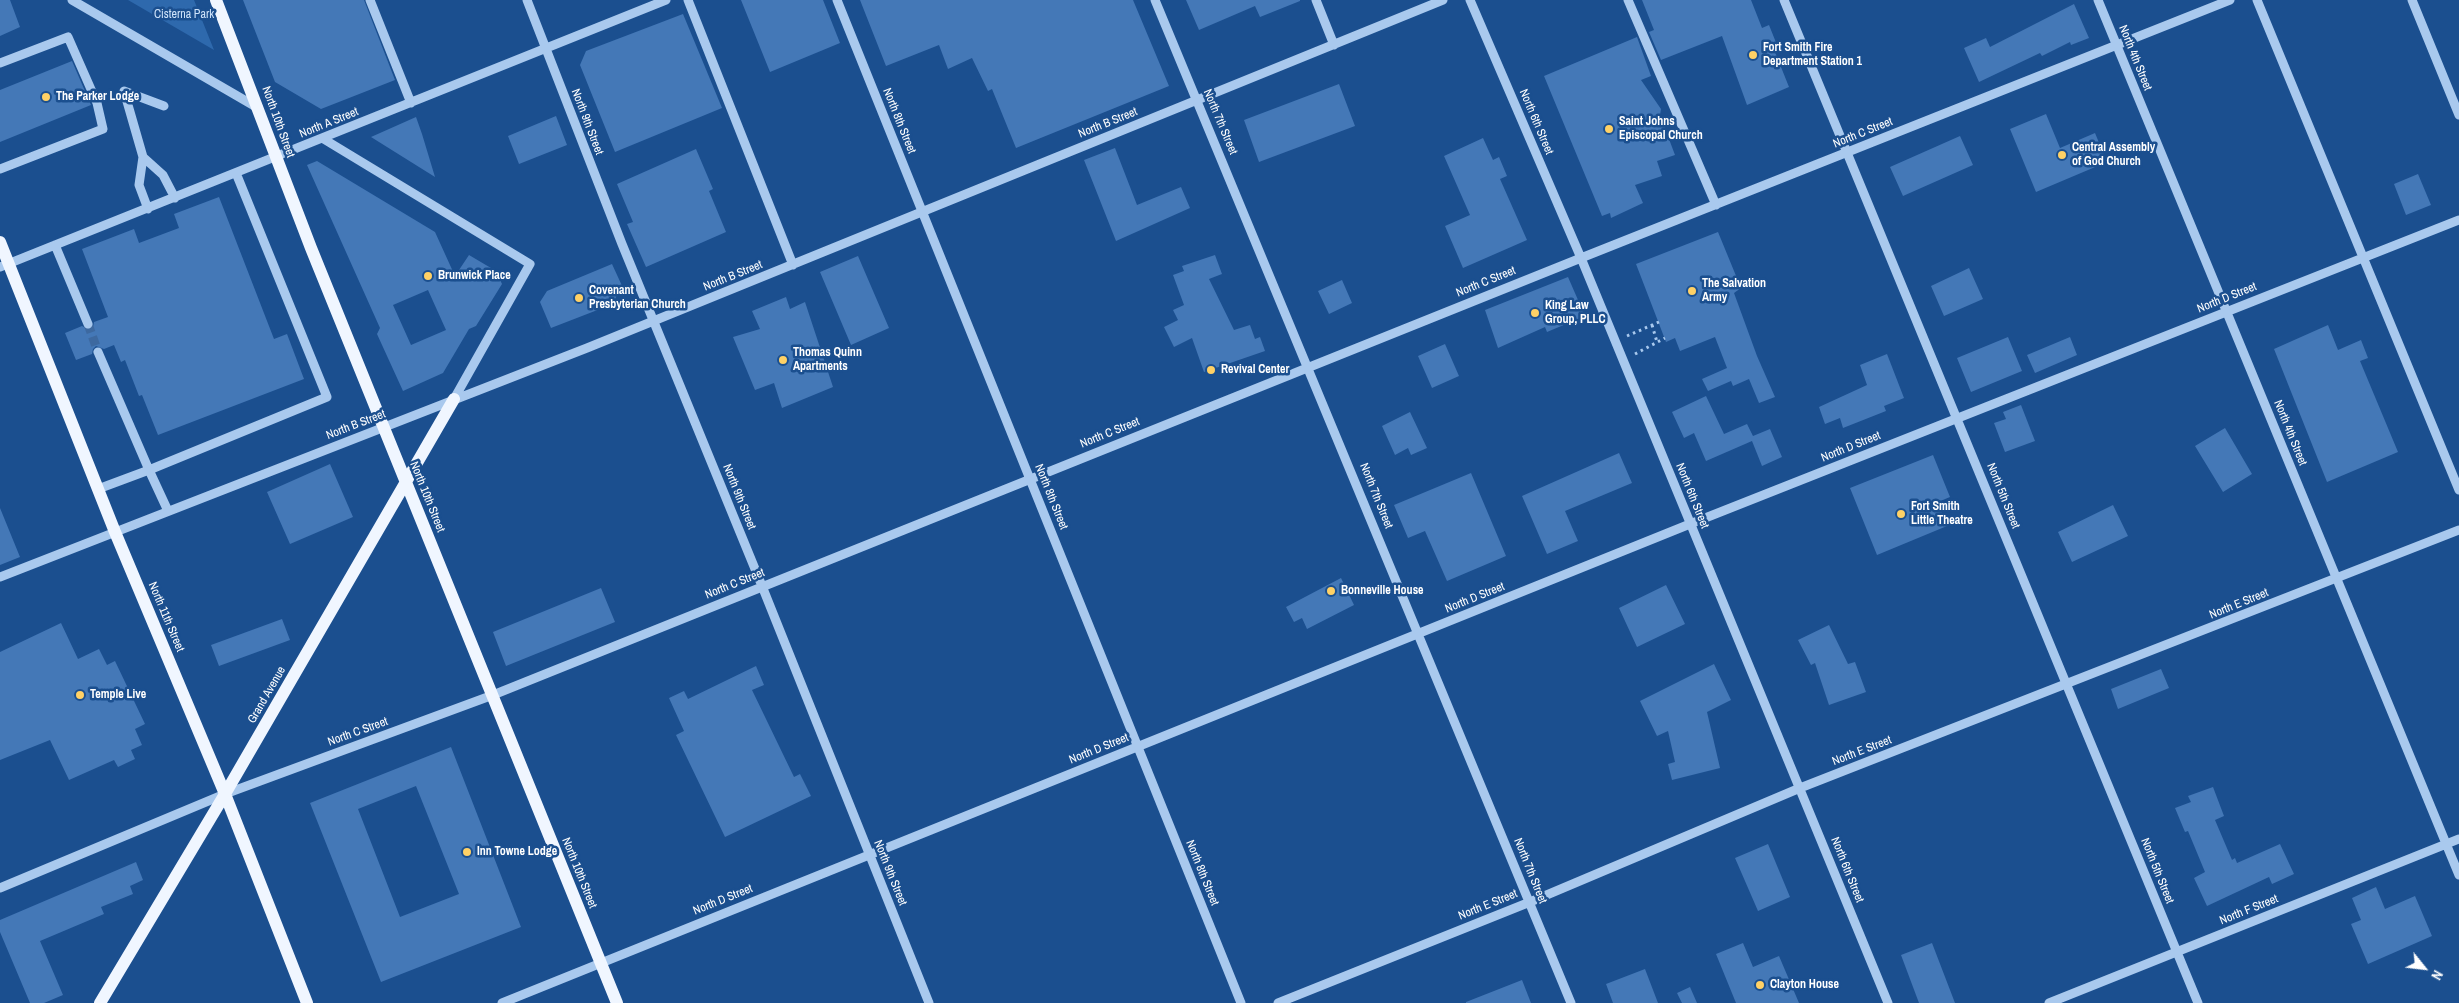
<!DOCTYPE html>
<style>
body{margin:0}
#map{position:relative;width:2459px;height:1003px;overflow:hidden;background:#1b4f8f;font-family:"Archivo Narrow",sans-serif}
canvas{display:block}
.north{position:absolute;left:2399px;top:943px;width:50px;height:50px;-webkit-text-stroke:4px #1b4f8f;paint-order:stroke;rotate:119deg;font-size:14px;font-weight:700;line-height:20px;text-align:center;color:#fff}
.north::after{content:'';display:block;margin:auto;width:18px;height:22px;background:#fff;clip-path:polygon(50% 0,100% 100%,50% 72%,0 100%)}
</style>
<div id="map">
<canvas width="2459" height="1003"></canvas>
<div class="north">N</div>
</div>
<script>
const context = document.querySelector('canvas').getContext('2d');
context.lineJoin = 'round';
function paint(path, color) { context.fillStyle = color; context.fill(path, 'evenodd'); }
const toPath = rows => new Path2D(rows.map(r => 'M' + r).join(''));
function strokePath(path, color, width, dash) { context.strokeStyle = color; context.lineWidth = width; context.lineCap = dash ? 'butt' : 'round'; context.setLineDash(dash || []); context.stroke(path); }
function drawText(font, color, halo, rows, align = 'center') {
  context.font = font + ' "Archivo Narrow",sans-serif'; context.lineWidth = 5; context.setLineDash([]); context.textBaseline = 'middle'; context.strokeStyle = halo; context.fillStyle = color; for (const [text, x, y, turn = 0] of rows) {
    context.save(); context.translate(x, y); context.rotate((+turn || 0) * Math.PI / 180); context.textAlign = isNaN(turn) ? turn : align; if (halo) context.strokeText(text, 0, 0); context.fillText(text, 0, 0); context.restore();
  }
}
paint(toPath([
 [128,0,194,0,214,50]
]), '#2e69ad');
paint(toPath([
 [0,0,10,0,20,27,0,36],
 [243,0,364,0,395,80,321,109,275,82],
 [741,0,823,0,840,43,770,72],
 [860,0,1133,0,1169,86,1016,148,992,89,988,91,972,58,948,69,939,45,886,66],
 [1186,0,1300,0,1300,1,1260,17,1255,6,1199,30],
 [1642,0,1751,0,1762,28,1769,25,1779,50,1775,52,1789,87,1747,105,1722,36,1661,60,1649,32,1654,30],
 [2074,4,2089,38,2071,45,2070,42,2042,56,2040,53,1979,82,1964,48,1986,38,1990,47],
 [683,14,722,108,615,152,580,65,586,51],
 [1637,37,1651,76,1641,80,1661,109,1660,115,1675,155,1657,161,1662,176,1635,185,1643,203,1611,218,1610,213,1602,216,1544,76],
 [72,61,91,105,0,142,0,90],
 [1339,84,1355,126,1259,162,1244,120],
 [2046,114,2060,148,2095,133,2107,162,2036,192,2010,129],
 [556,116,567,145,519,164,508,136],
 [416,117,422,134,435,177,371,137],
 [1960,136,1973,165,1903,196,1890,167],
 [1483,138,1493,160,1499,157,1507,176,1500,179,1527,240,1463,268,1445,226,1470,215,1444,156],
 [1115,148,1137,205,1181,187,1190,208,1116,241,1084,160],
 [696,149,713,189,709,191,726,232,646,267,627,224,633,222,617,184],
 [317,161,435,232,455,276,469,255,496,271,502,284,476,326,469,329,443,373,403,391,377,334,380,328,307,165],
 [428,290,446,330,411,345,393,305],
 [2418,174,2431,205,2406,215,2394,184],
 [219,197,274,339,287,334,304,379,158,435,142,395,139,396,125,360,121,362,114,345,104,349,96,346,93,349,92,354,76,360,65,333,82,326,90,330,93,327,94,322,108,317,82,249,134,229,139,243,179,228,174,214],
 [1718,232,1741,288,1734,293,1757,356,1775,397,1759,403,1749,379,1733,386,1731,381,1708,391,1702,379,1727,368,1715,337,1680,351,1675,338,1666,342,1636,264],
 [1215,255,1222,274,1209,279,1234,330,1250,325,1255,339,1260,337,1265,351,1204,372,1192,338,1174,347,1164,327,1178,320,1173,310,1184,305,1173,275,1184,271,1182,266],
 [858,256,889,328,851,345,820,272],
 [612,264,623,288,619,290,613,304,551,328,540,302,547,291],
 [1969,268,1983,299,1944,316,1931,286],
 [1568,277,1585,316,1547,332,1545,327,1498,348,1485,310],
 [1342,280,1352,303,1329,314,1318,291],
 [786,297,790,309,805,302,833,387,782,408,774,383,755,390,733,337,760,329,752,311],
 [2328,325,2338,350,2361,340,2368,358,2360,361,2398,452,2327,482,2274,349],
 [2008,337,2022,371,1971,392,1957,358],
 [2070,337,2077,355,2035,373,2027,355],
 [1445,344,1459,376,1432,388,1418,356],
 [1887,354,1904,398,1884,406,1886,411,1843,428,1840,418,1825,424,1819,407,1867,385,1860,365],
 [1706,396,1724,434,1747,424,1753,436,1770,429,1782,457,1762,466,1752,441,1706,461,1694,433,1684,438,1672,412],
 [2021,405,2035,441,2005,452,1994,423,2006,419,2003,412],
 [1410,412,1427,448,1411,455,1408,448,1395,455,1382,426],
 [2225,428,2252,474,2223,492,2195,446],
 [1619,453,1632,483,1565,511,1578,541,1547,554,1522,496],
 [1933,455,1950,497,1938,502,1947,526,1877,555,1850,488],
 [330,464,353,517,290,544,267,492],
 [1471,473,1506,556,1447,581,1425,531,1408,538,1394,505],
 [2113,505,2128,536,2072,562,2058,532],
 [0,508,20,557,0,565],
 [1341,578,1354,605,1307,629,1302,618,1294,622,1286,607],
 [1666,585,1685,624,1637,647,1619,608],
 [601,588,615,622,506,666,493,632],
 [282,619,290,640,219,666,211,645],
 [61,623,78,659,99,649,107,665,115,661,145,724,135,729,142,745,131,750,135,759,118,767,114,760,69,780,50,740,0,760,0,652],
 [1829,625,1848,664,1855,662,1866,692,1829,705,1815,663,1811,665,1798,640],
 [1714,664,1731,700,1707,712,1720,768,1672,780,1668,764,1675,762,1668,731,1657,736,1640,701],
 [756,666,764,685,752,690,794,777,800,774,811,796,725,837,676,735,684,731,669,698,684,691,688,699],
 [2161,669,2169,688,2118,709,2111,689],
 [451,747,521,927,381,982,310,803],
 [416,786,459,894,400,917,358,809],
 [2213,787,2224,816,2215,820,2232,860,2235,858,2237,863,2280,844,2294,874,2272,884,2269,877,2207,906,2194,878,2205,872,2188,831,2185,832,2175,808,2191,802,2188,796],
 [1768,844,1790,897,1758,911,1735,858],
 [136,862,143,880,130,886,133,894,101,907,104,914,40,941,63,995,44,1003,30,1003,0,932,0,920],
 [2376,887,2385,909,2415,896,2432,936,2368,964,2351,924,2361,920,2352,898],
 [1743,943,1753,967,1779,956,1799,1003,1736,1003,1716,954],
 [1932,943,1955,1003,1919,1003,1901,955],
 [1645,969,1658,1003,1613,1003,1606,984],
 [1522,980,1531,1003,1466,1003,1466,1002],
 [1690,987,1697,1003,1682,1003,1677,993]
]), '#4478b7');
strokePath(toPath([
 [88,324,98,352]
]), '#3d69a0', 9, [9, 4.5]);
strokePath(toPath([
 [1652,325,1657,342],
 [1627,336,1659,322],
 [1635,354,1665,338]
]), '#a9c9ee', 3, [2.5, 4]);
strokePath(toPath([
 [72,0,258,108],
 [370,0,411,103],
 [527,0,622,244,762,586,929,1003],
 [688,0,793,265],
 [837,0,1241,1003],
 [1155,0,1571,1003],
 [1316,0,1334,45],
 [1470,0,1581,258,1888,1003],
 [1628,0,1716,205],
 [1784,0,2198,1003],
 [2098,0,2459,875],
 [2257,0,2459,490],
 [2412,0,2459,115],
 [0,63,68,37,97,103,103,129,0,169],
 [164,106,124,91,143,157,163,175,175,198],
 [322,138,530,264,454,399],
 [143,157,139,185,148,209],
 [55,245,88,324],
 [0,267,666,0],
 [98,352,149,470,98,489],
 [168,511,149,470,327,397,236,173],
 [0,577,587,348,1443,0],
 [0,888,225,794,493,695,1581,258,2230,0],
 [502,1003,1690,524,2459,220],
 [1278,1003,1530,902,1800,788,2459,530],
 [2049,1003,2459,839]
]), '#a9c9ee', 9);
strokePath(toPath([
 [216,0,311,248,617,1003],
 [0,242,115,532,225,794,307,1003],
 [100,1003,225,794,454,399]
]), '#f0f6ff', 12);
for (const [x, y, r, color] of [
 [1753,55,5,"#ffd166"],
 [46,97,5,"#ffd166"],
 [1609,129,5,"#ffd166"],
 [2062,155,5,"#ffd166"],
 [428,276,5,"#ffd166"],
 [1692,291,5,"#ffd166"],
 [579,298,5,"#ffd166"],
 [1535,313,5,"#ffd166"],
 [783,360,5,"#ffd166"],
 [1211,370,5,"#ffd166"],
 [1901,514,5,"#ffd166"],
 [1331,591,5,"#ffd166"],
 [80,695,5,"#ffd166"],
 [467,852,5,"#ffd166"],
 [1760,985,5,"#ffd166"]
]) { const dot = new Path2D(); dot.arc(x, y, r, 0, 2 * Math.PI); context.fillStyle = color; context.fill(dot); strokePath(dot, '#1b4f8f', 2); }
drawText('12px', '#cfe3fa', '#1b4f8f', [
 ["Cisterna Park",184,15]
]);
drawText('bold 12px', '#fff', '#1b4f8f', [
 ["Fort Smith Fire",1763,48],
 ["Department Station 1",1763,62],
 ["The Parker Lodge",56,97],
 ["Saint Johns",1619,122],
 ["Episcopal Church",1619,136],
 ["Central Assembly",2072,148],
 ["of God Church",2072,162],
 ["Brunwick Place",438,276],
 ["The Salvation",1702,284],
 ["Army",1702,298],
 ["Covenant",589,291],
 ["Presbyterian Church",589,305],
 ["King Law",1545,306],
 ["Group, PLLC",1545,320],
 ["Thomas Quinn",793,353],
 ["Apartments",793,367],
 ["Revival Center",1221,370],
 ["Fort Smith",1911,507],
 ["Little Theatre",1911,521],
 ["Bonneville House",1341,591],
 ["Temple Live",90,695],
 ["Inn Towne Lodge",477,852],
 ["Clayton House",1770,985]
], 'left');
drawText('12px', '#fff', '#1b4f8f', [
 ["North 4th Street",2135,58,68],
 ["North 8th Street",899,121,68],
 ["North 10th Street",278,122,70],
 ["North 9th Street",587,122,69],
 ["North 7th Street",1220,122,67],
 ["North 6th Street",1536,122,67],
 ["North A Street",329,123,-22],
 ["North B Street",1108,123,-22],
 ["North C Street",1863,133,-22],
 ["North B Street",733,276,-22],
 ["North C Street",1486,282,-22],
 ["North D Street",2227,298,-22],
 ["North B Street",356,425,-21],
 ["North C Street",1110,433,-22],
 ["North 4th Street",2290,433,68],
 ["North D Street",1851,447,-22],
 ["North 7th Street",1376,496,68],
 ["North 6th Street",1692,496,68],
 ["North 5th Street",2003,496,68],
 ["North 10th Street",427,497,68],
 ["North 9th Street",739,497,68],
 ["North 8th Street",1051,497,68],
 ["North C Street",735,584,-22],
 ["North D Street",1475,598,-22],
 ["North E Street",2239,604,-22],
 ["North 11th Street",166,617,67],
 ["Grand Avenue",267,695,-60],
 ["North C Street",358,732,-20],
 ["North D Street",1099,749,-22],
 ["North E Street",1862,751,-21],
 ["North 6th Street",1847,870,68],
 ["North 7th Street",1530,871,68],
 ["North 5th Street",2157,871,68],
 ["North 10th Street",579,873,68],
 ["North 9th Street",890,873,68],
 ["North 8th Street",1202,873,68],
 ["North D Street",723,900,-22],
 ["North E Street",1488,905,-22],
 ["North F Street",2249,910,-22]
]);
</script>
